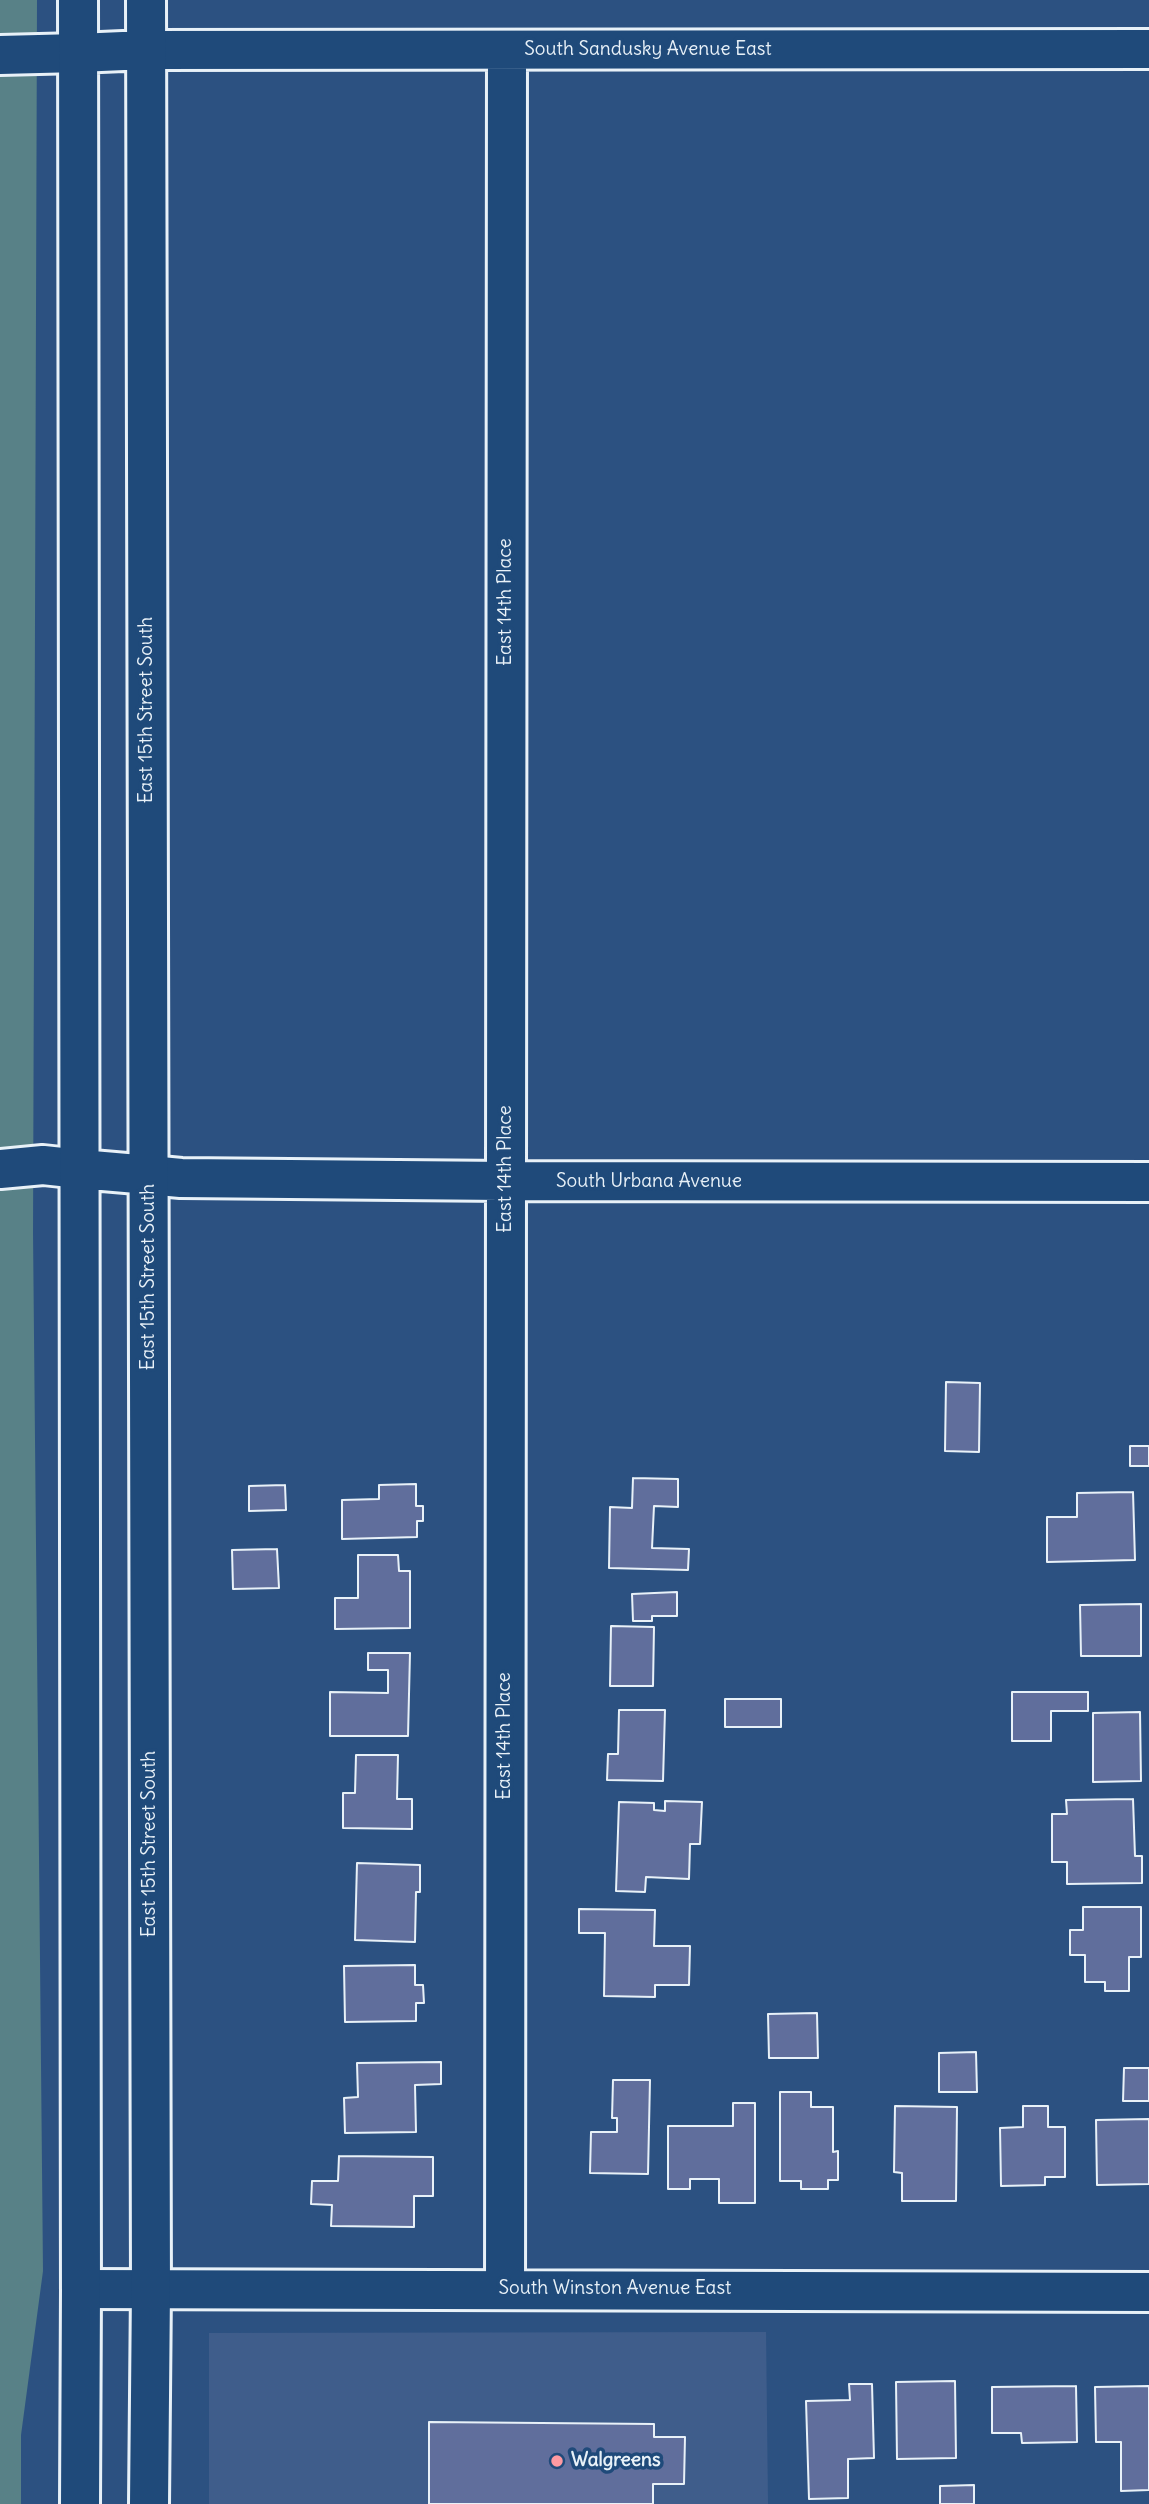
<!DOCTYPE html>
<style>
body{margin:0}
canvas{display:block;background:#2c5181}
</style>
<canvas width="1149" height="2504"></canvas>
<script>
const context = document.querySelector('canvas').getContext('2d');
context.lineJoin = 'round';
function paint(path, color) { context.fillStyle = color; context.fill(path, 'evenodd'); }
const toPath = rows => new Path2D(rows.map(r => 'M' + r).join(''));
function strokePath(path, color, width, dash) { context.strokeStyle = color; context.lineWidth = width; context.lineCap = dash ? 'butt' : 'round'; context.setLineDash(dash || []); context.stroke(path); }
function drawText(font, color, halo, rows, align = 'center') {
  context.font = font + ' Delius,sans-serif'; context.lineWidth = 7; context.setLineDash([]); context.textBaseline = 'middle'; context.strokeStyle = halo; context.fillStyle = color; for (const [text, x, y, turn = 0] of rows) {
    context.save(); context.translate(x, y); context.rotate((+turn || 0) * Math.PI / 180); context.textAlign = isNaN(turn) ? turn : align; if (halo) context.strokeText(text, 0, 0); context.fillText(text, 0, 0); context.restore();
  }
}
paint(toPath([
 [766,2332,768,2504,209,2504,209,2333]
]), '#3f5d8b');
paint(toPath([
 [0,0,37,0,33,1232,43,2271,21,2435,21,2504,0,2504]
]), '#588187');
const building = toPath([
 [946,1382,980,1383,979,1452,945,1451,946,1382],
 [1130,1446,1149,1446,1149,1466,1130,1466,1130,1446],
 [633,1478,678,1479,678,1507,654,1506,652,1548,689,1549,688,1570,609,1568,610,1507,632,1508,633,1478],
 [416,1484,416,1506,423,1506,423,1521,417,1521,417,1537,342,1539,342,1500,379,1499,379,1485,416,1484],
 [285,1485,286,1510,249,1511,249,1486,285,1485],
 [1133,1492,1135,1560,1047,1562,1047,1517,1077,1517,1077,1493,1133,1492],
 [277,1549,279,1588,233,1589,232,1550,277,1549],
 [358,1555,398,1555,399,1571,410,1571,410,1628,335,1629,335,1598,358,1598,358,1555],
 [677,1592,677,1616,652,1616,652,1621,633,1621,632,1594,677,1592],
 [1141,1604,1141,1656,1081,1656,1080,1605,1141,1604],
 [611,1626,654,1627,653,1686,610,1686,611,1626],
 [368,1653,410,1653,408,1736,330,1736,330,1692,388,1693,388,1670,368,1670,368,1653],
 [1012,1692,1088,1692,1088,1711,1051,1711,1051,1741,1012,1741,1012,1692],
 [725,1699,781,1699,781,1727,725,1727,725,1699],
 [619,1710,665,1710,663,1781,607,1780,608,1754,618,1754,619,1710],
 [1140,1712,1141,1781,1093,1782,1093,1713,1140,1712],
 [356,1755,398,1755,397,1799,412,1799,412,1829,343,1828,343,1793,355,1793,356,1755],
 [1133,1799,1135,1856,1142,1856,1142,1883,1067,1884,1067,1862,1052,1862,1052,1814,1067,1814,1066,1800,1133,1799],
 [665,1801,702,1802,700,1844,690,1844,689,1879,646,1877,645,1892,616,1891,619,1802,654,1803,654,1810,665,1811,665,1801],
 [357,1863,420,1865,420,1892,416,1892,415,1942,355,1940,357,1863],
 [1083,1907,1141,1907,1141,1957,1129,1957,1129,1991,1105,1991,1105,1982,1085,1982,1085,1955,1070,1955,1070,1930,1083,1930,1083,1907],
 [579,1909,655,1910,654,1946,690,1946,689,1985,655,1985,655,1997,604,1996,605,1933,579,1933,579,1909],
 [415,1965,415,1985,423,1985,424,2003,416,2003,416,2021,345,2022,344,1966,415,1965],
 [817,2013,818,2058,769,2058,768,2014,817,2013],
 [976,2052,977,2092,939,2092,939,2053,976,2052],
 [441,2062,441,2084,415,2085,416,2132,345,2133,344,2098,358,2097,357,2063,441,2062],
 [1124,2068,1149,2068,1149,2101,1123,2101,1124,2068],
 [613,2080,650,2080,648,2174,590,2173,591,2132,617,2132,617,2118,612,2118,613,2080],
 [780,2092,811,2092,811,2107,833,2107,833,2152,838,2151,838,2180,828,2180,828,2189,801,2189,801,2181,780,2181,780,2092],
 [733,2103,755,2103,755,2203,719,2203,719,2179,690,2179,690,2189,668,2189,668,2126,733,2126,733,2103],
 [895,2106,957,2107,956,2201,902,2201,902,2173,894,2172,895,2106],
 [1023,2106,1048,2106,1048,2127,1065,2127,1065,2177,1045,2177,1045,2185,1001,2186,1000,2128,1023,2127,1023,2106],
 [1149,2119,1149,2184,1097,2185,1096,2120,1149,2119],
 [339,2156,433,2157,433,2196,414,2196,414,2227,331,2226,332,2205,311,2204,312,2181,338,2181,339,2156],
 [955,2381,956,2458,897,2459,896,2382,955,2381],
 [849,2384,872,2384,874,2458,848,2459,848,2498,809,2499,806,2401,850,2400,849,2384],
 [1076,2386,1077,2442,1022,2443,1021,2433,992,2433,992,2387,1076,2386],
 [1149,2386,1149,2490,1121,2491,1121,2442,1096,2442,1095,2387,1149,2386],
 [429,2422,654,2424,654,2437,685,2437,684,2484,653,2484,653,2504,429,2504,429,2422],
 [974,2485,974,2504,940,2504,940,2486,974,2485]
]);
paint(building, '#606e9c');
strokePath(building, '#e8f1f8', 2);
const street = toPath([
 [146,50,1149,49],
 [0,55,78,53],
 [0,1169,43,1165,80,1169],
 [149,1175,181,1178,506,1181,1149,1182],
 [81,2289,1149,2292],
 [505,2289,507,50]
]);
const secondary = toPath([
 [78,0,81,2289,80,2504],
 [146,0,151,2288,149,2504],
 [78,53,146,50],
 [80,1169,149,1175]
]);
strokePath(street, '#e8f1f8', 44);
strokePath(secondary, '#e8f1f8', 44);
strokePath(street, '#1f4a7a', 38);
strokePath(secondary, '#1f4a7a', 38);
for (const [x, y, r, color] of [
 [557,2461,7,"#ff9aa2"]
]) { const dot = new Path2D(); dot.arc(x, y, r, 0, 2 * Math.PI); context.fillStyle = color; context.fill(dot); strokePath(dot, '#1f4a7a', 2.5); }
drawText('19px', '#e8f1f8', '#1f4a7a', [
 ["South Sandusky Avenue East",648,50],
 ["East 14th Place",506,602,-90],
 ["East 15th Street South",147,710,-90],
 ["East 14th Place",506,1169,-90],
 ["South Urbana Avenue",649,1182],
 ["East 15th Street South",149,1277,-90],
 ["East 14th Place",505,1736,-90],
 ["East 15th Street South",150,1844,-90],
 ["South Winston Avenue East",615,2289]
]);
drawText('bold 19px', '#e8f1f8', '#1f4a7a', [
 ["Walgreens",571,2461]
], 'left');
</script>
